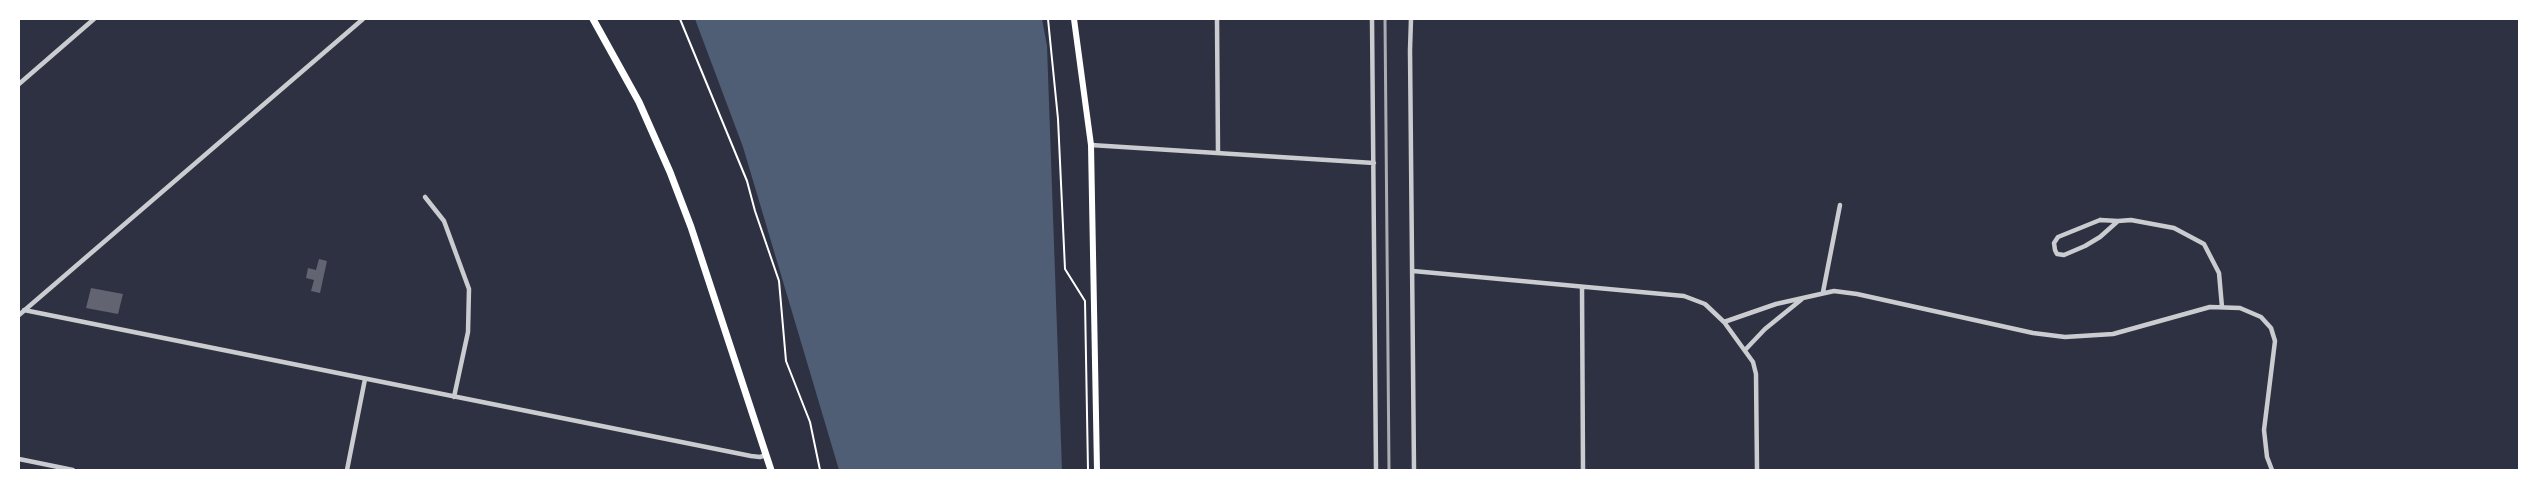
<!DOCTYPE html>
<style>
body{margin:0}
#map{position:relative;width:2538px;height:489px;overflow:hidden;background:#2d3142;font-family:"IBM Plex Sans",sans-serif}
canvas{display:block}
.frame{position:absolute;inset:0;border:20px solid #fff;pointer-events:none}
</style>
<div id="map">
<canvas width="2538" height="489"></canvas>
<div class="frame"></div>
</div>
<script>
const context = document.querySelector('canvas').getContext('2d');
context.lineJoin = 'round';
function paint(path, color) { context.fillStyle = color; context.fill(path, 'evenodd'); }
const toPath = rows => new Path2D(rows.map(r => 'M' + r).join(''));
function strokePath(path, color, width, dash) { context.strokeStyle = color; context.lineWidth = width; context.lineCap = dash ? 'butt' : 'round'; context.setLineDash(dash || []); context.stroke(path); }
paint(toPath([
 [695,19,1042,19,1047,46,1062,470,839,470,743,147]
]), '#4f5d75');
paint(toPath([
 [319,259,327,261,320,293,311,291,314,280,306,278,308,268,316,270],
 [91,288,123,294,118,314,86,308]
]), '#626471');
strokePath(toPath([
 [680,19,747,181,755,211,779,281,786,361,810,422,820,470],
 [1048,19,1058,119,1065,269,1085,301,1088,470]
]), '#fff', 2);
strokePath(toPath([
 [1217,19,1218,153],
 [1372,19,1376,470],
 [1411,19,1410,50,1414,470],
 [19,84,94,19],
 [1091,145,1374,163],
 [425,197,444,221,469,289,468,332,454,397],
 [2100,220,2118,221,2100,237,2085,246,2064,255,2057,254,2055,250,2054,243,2058,237,2100,220],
 [2118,221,2131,220,2174,228,2204,244,2219,273,2222,307],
 [1413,271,1684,296,1705,304,1724,322,1753,362,1756,374,1757,470],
 [1582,287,1583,470],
 [1823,292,1840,205],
 [24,310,751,456,760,457,766,455],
 [19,315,363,19],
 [1724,322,1776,304,1834,291,1857,294,2033,333,2065,337,2113,334,2210,307,2240,308,2261,317,2271,328,2275,341,2264,430,2267,457,2272,470],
 [1746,349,1765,329,1802,299],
 [19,459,73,470],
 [347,470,365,379]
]), '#caccd0', 4.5);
strokePath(toPath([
 [1074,19,1091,145,1097,470]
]), '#fff', 6);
strokePath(toPath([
 [593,19,639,102,670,172,691,227,771,470]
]), '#fff', 7);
strokePath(toPath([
 [1385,19,1389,470]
]), '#abadb3', 3);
</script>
